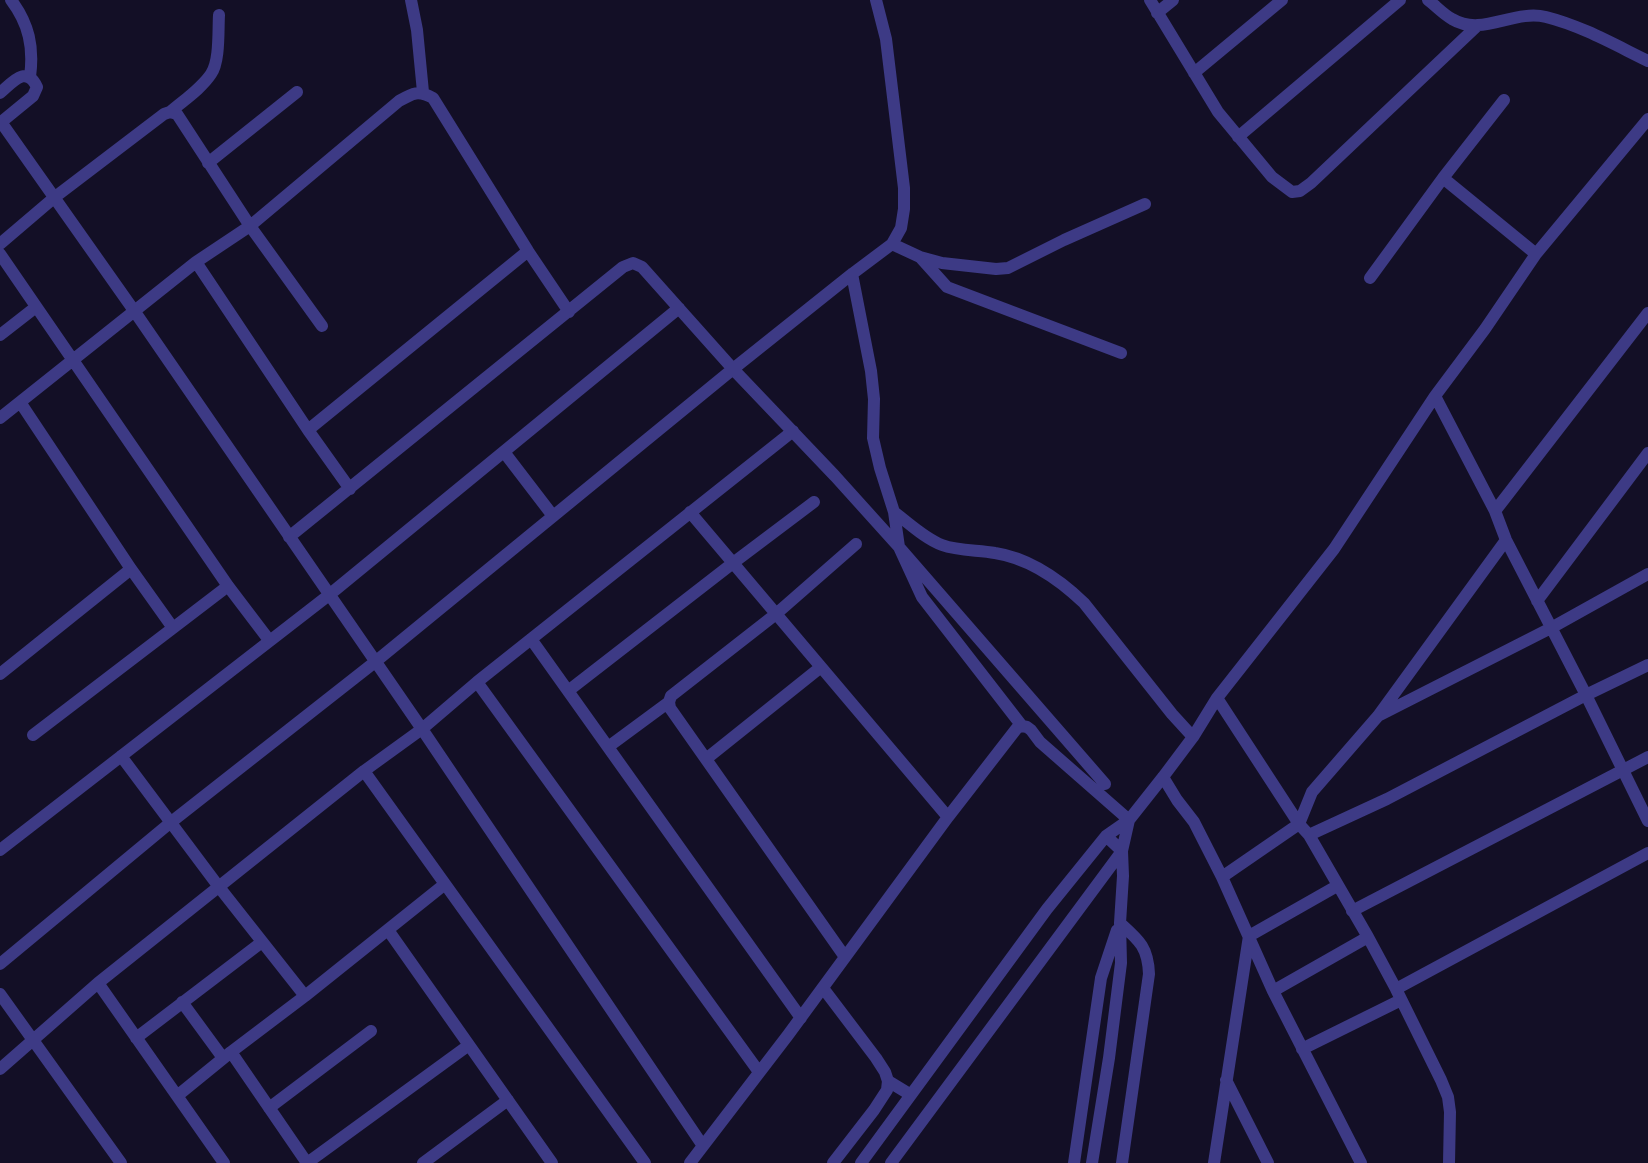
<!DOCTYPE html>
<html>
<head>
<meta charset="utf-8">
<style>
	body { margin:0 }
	canvas { display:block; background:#130f26 }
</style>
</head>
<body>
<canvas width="1648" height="1163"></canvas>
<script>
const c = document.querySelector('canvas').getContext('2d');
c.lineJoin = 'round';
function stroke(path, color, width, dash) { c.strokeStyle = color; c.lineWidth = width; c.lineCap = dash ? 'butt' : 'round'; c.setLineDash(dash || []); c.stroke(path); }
const minor = new Path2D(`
	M11 0C29 24 34 47 30 77
	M411 0 417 30 423 92
	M1150 0 1218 112 1272 177 1292 192 1300 191 1311 183 1476 27
	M1428 0C1436 6 1443 14 1452 19 1482 37 1514 9 1546 17 1582 26 1615 45 1648 61
	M1157 13 1173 0
	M1194 73 1282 0
	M0 93C12 83 26 64 37 87L33 96 0 123
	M170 112C184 100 201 89 211 74 220 61 218 31 219 15
	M1 122 135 312 422 729 703 1146
	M1238 137 1400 0
	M208 163 297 92
	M1443 178 1536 254
	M0 244 55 197 164 114 170 112 177 114 250 226 322 326
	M892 244 920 257 942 263 996 269 1008 268 1064 240 1145 204
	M0 254 228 586 269 640
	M920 257 947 287 1121 353
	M196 262 308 430 350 489
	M852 274 871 371 874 399 873 438 880 468 894 512 899 547 922 597 1022 726
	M1370 278 1443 178 1504 100
	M0 335 36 307
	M1435 396 1495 511 1506 540 1586 695 1648 821
	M20 402 131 569 173 628
	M0 418 196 262 250 226 399 101C413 93 418 90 433 98L528 251 569 312
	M308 430 528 251
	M504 452 553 516
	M1495 511 1648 313
	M690 512 948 817
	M894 512C909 523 924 538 942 545 958 551 978 550 995 553 1028 558 1060 580 1084 603L1172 714 1193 737
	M289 537 623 267 633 263 642 267 733 369 835 476 899 547 1105 784
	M1537 601 1648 453
	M531 639 801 1018
	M0 674 131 569
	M477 682 759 1072
	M568 691 733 563 814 502
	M1217 698 1299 824 1309 835 1368 937 1396 989 1648 853
	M1380 715 1551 628 1648 574
	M33 735 228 586
	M608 747 669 702
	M121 756 219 887 305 996 231 1052 177 1096
	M706 759 821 667
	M364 771 645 1163
	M1163 777 1177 800 1194 822 1222 877 1273 991 1361 1163
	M1309 835 1387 799 1586 695 1648 665
	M0 850 329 595 679 308
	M1222 877 1299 824 1312 792 1378 716 1506 540
	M1352 911 1648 757
	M1120 923C1139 940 1148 947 1149 974L1122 1163
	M388 930 552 1163
	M845 957 670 708 669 702 671 696 776 614 856 544
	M0 964 170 823 375 662 733 369 852 274 892 244 901 228 904 209V188L886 39 876 0
	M98 983 224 1163
	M823 988 876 1058 885 1072 888 1081 887 1090 874 1110 833 1163
	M1396 989 1441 1080 1448 1097 1450 1112 1449 1163
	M1273 991 1368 937
	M0 994 121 1163
	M305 996 445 884
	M182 1002 223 1058
	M136 1038 262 942
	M1302 1049 1401 1000
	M231 1052 307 1163
	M0 1069 98 983 364 771 422 729 477 682 793 431
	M1226 1080 1268 1163
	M888 1081 911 1095
	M269 1108 371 1031
	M307 1163 469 1045
	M423 1163 508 1100
	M690 1163 788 1035 948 817 1017 728 1022 726 1027 727 1031 730 1040 742 1129 820
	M861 1163 1047 909 1106 836 1129 820 1163 777 1193 737 1217 698 1334 549 1435 396 1485 329 1536 254 1648 119
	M891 1163 1122 851 1129 820
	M1074 1163 1101 978 1117 930
	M1092 1163 1109 1058 1121 963 1120 923 1123 876 1122 851 1106 836
	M1214 1163 1249 936 1337 886`);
stroke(minor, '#3d3a85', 12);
</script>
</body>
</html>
